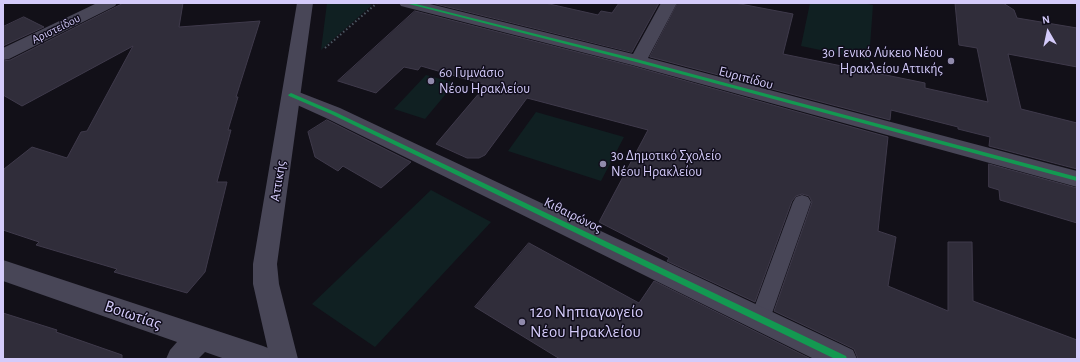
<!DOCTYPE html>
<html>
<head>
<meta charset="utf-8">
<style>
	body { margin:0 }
	#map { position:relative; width:1080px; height:362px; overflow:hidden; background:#121018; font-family:"Alegreya Sans",sans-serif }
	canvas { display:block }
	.frame { position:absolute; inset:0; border:4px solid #d4cbfa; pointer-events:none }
	.north { position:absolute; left:1028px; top:12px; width:40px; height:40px; -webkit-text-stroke:3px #100d1b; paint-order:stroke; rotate:351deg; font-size:11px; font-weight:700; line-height:16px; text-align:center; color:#d4cbfa }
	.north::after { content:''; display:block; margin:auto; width:14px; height:18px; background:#d4cbfa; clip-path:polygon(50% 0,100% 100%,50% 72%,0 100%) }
</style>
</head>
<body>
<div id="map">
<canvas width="1080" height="362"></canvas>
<div class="frame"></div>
<div class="north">N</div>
</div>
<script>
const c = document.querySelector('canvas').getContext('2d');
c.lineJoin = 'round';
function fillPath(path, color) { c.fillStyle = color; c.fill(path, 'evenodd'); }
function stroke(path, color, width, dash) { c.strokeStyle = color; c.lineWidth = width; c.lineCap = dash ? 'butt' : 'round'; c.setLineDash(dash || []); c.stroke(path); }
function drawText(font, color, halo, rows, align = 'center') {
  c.font = font + ' "Alegreya Sans",sans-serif'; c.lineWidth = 3; c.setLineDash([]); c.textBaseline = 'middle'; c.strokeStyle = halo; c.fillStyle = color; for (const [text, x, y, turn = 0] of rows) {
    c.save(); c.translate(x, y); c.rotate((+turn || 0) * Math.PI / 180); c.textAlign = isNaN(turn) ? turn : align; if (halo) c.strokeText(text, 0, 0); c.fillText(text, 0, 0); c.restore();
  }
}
const green = new Path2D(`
	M327 3H365L372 5 321 50Z
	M810 3H862L873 5 869 60 801 46Z
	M426 75 455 83 425 119 394 109Z
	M536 112 624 137 601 181 508 151Z
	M431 190 491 222 375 347 312 304Z`);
const building = new Path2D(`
	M124 3H183L179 27 260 21 236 97H238L228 130H231L217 182H227L205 272 187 293 114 272 117 269 36 245 39 242 3 230 4 169 32 147 67 158 81 132 87 131 133 46 22 106 3 95V61L10 60Z
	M432 3H545L598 15 601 11 612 13 619 3H659L632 52Z
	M678 3H735L793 14 783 54 925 83V88L988 102 977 48 959 45 955 3H1003L1014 10 1017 18 1077 28V67L1008 54 1021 109 1077 123V169L989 146 990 137 958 129V127L891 110 890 120 650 57Z
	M415 11 632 66 888 137 878 231 896 237 888 286 948 311V242H972L973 301 1077 340V359H858L854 349 774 311 812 202 809 196 802 194 796 196 792 201 755 302 667 261 669 258 599 222 648 130 527 98 485 155 479 158H467L436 144 486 85 421 66 418 70 404 67 376 93 338 81Z
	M24 17 44 27 3 46V27Z
	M327 120 411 162 381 188 343 166 338 171 315 157 308 132Z
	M989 164 1077 188V223L1000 200 999 190 989 187Z
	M529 243 639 303 654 281 811 359H560L475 307Z
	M3 313 57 330 56 332 122 355V359H3Z`);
const path = new Path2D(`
	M325 48 377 3`);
const service = new Path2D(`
	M802 195 808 197 811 202 770 319 767 326 760 328 753 326 750 319 793 202 796 197Z`);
const minor = new Path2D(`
	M97 3H117L115 6 9 59 3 60V48Z
	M399 3H426L633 54 661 3H677L648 58 1077 171V187L632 65 401 6Z
	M291 89 340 108 853 350 857 359H814L326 118 284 99 282 95 284 91Z
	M3 260 263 346 273 350 277 359H225L205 352 198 359H166L170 350 177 342 3 281Z`);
const tertiary = new Path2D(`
	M297 3H313L277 264 279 284 298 359H270L253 284V264Z`);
const cycleway = new Path2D(`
	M405 3H412L640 60 1077 177V181L636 62Z
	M291 93 335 112 846 356 847 359H835L331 114 289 96 288 95Z`);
const markers = [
	[951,61,4,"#908aab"],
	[431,81,4,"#908aab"],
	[603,164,4,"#908aab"],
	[522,322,4,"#908aab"]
];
const farStreetnames = [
	["Αριστείδου",56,29,-26]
];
const poiNames = [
	["3ο Γενικό Λύκειο Νέου",943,53,"right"],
	["Ηρακλείου Αττικής",943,69,"right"],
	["6ο Γυμνάσιο",439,73],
	["Νέου Ηρακλείου",439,89],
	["3ο Δημοτικό Σχολείο",611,156],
	["Νέου Ηρακλείου",611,172]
];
const streetNames = [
	["Ευριπίδου",746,78,15],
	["Αττικής",278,181,-81],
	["Κιθαιρώνος",573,215,26]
];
const nearPoinames = [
	["12ο Νηπιαγωγείο",530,312],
	["Νέου Ηρακλείου",530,332]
];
const nearStreetnames = [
	["Βοιωτίας",133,315,19]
];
fillPath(green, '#102022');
fillPath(building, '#302d3a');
stroke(building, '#3f3a4b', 1);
stroke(path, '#4c5762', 2, [1.5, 2.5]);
fillPath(service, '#484657');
fillPath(minor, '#484657');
fillPath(tertiary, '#484657');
fillPath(cycleway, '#139951');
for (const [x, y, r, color] of markers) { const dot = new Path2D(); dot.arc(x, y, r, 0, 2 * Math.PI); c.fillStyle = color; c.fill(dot); stroke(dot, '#100d1b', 1.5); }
drawText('12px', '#d4cbfa', '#100d1b', farStreetnames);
drawText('14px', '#d4cbfa', '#100d1b', poiNames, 'left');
drawText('14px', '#d4cbfa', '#100d1b', streetNames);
drawText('17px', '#d4cbfa', '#100d1b', nearPoinames, 'left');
drawText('17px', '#d4cbfa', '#100d1b', nearStreetnames);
</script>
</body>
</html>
